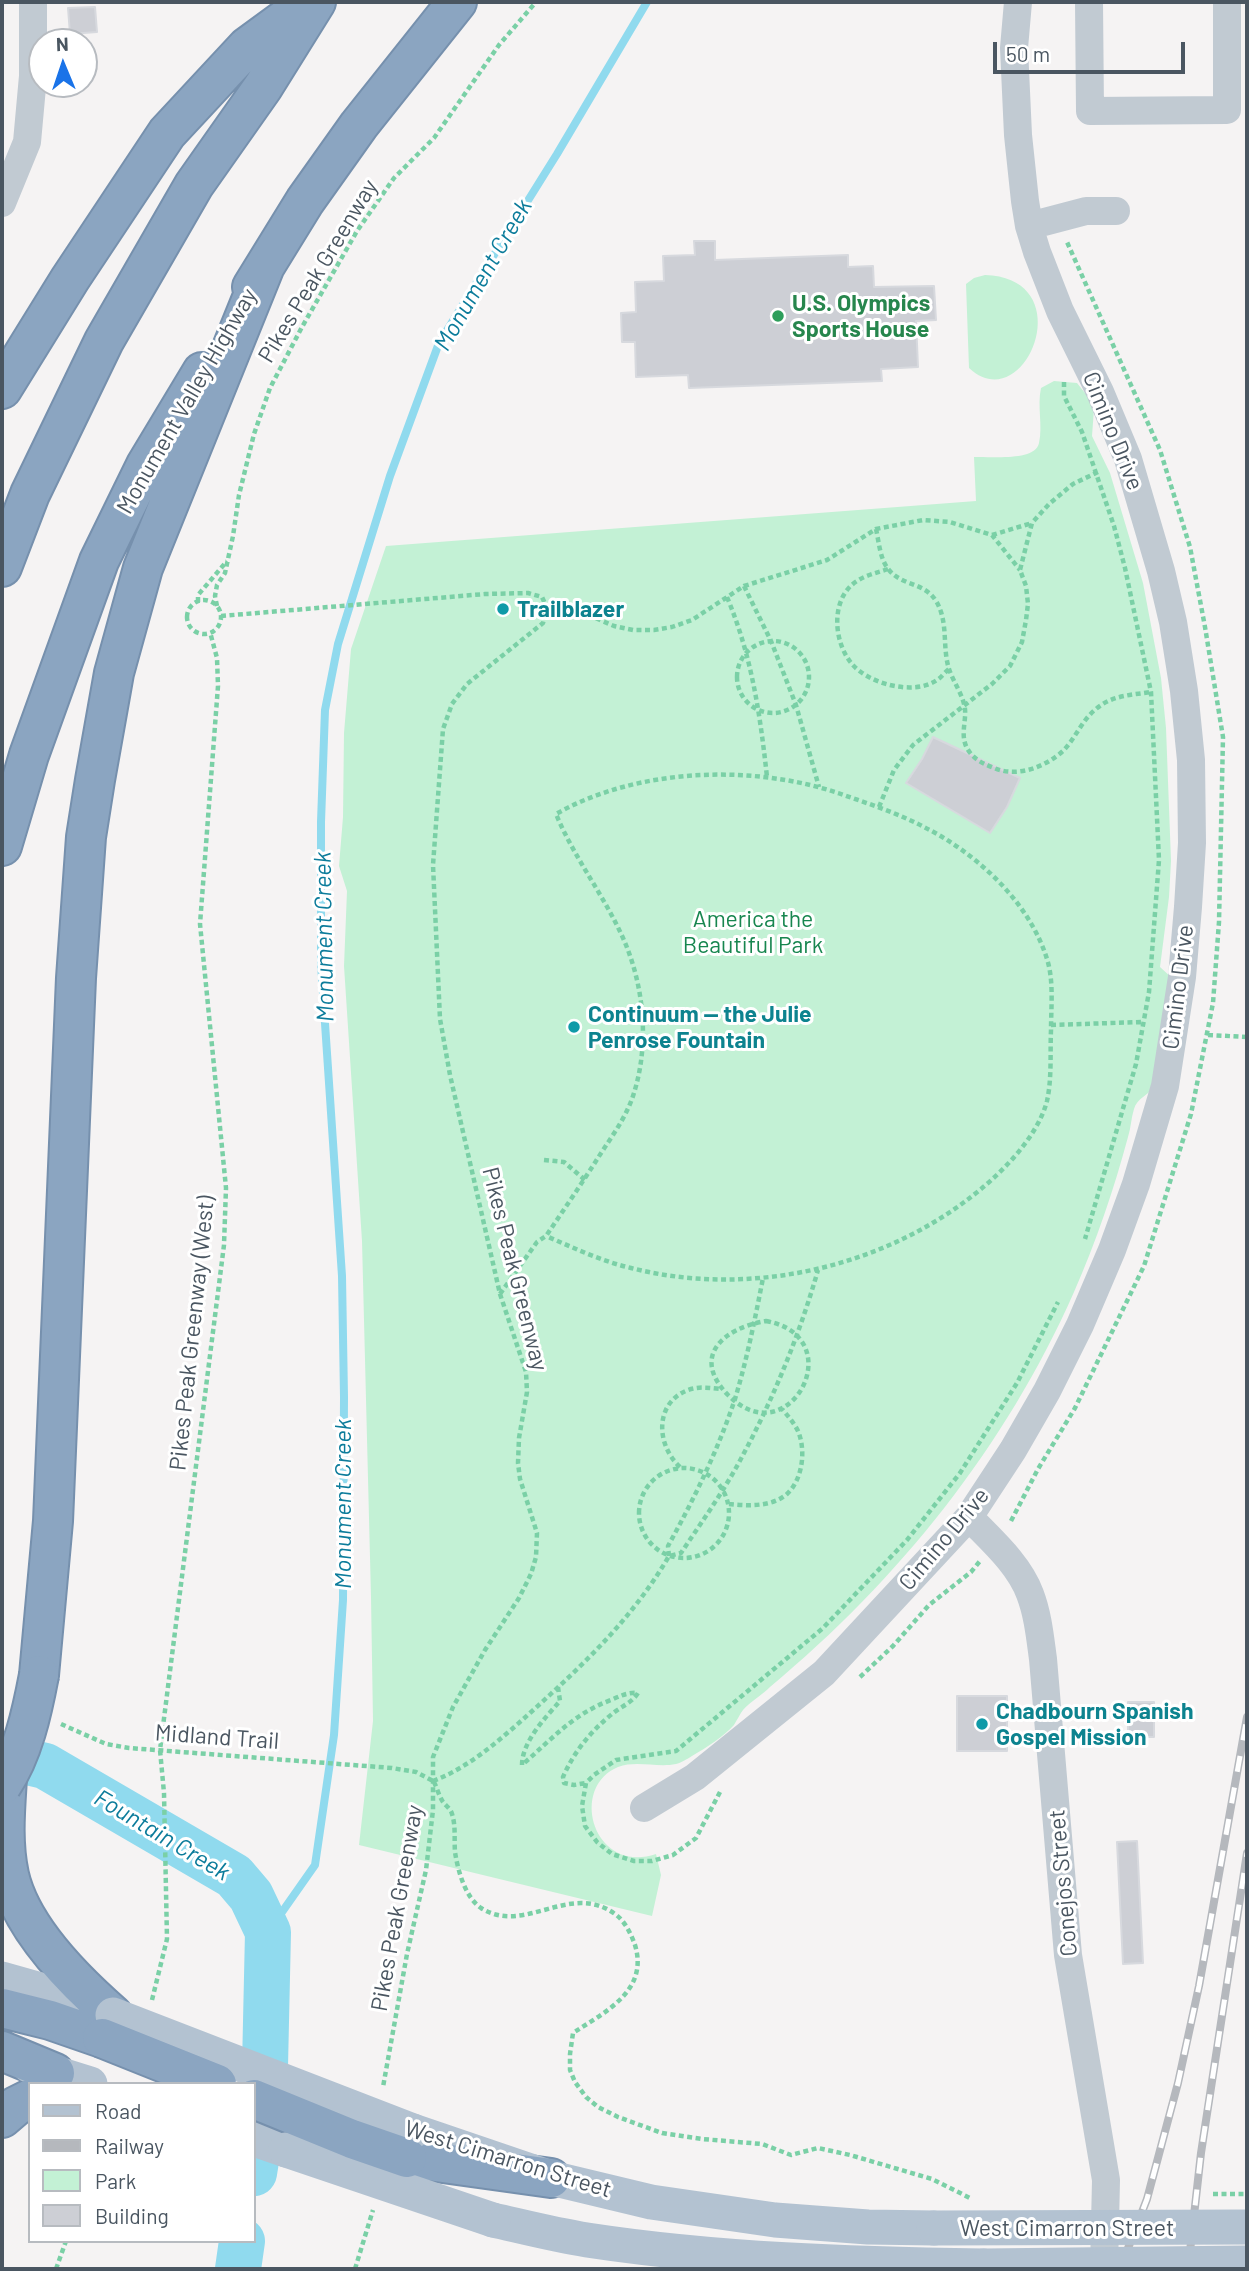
<!DOCTYPE html>
<html>
<head>
<meta charset="utf-8">
<style>
	body { margin:0 }
	#map { position:relative; width:1249px; height:2271px; overflow:hidden; background:#f5f3f3; font-family:Barlow,sans-serif }
	canvas { display:block }
	.frame { position:absolute; inset:0; border:4px solid #4a5661; pointer-events:none }
	.legend { position:absolute; left:28px; top:2082px; width:228px; height:161px; box-sizing:border-box; background:#fff; border:2px solid #b7bbc0; margin:0; padding:9px 12px; list-style:none; font-size:21px; color:#4a5661 }
	.legend li { display:flex; align-items:center; gap:14px; height:35px }
	.legend b { width:35px; border:2px solid #b7bbc0 }
	.north { position:absolute; left:28px; top:28px; width:70px; height:70px; box-sizing:border-box; background:#fff; border:2px solid #b7bbc0; border-radius:50%; rotate:358deg; font-size:19px; font-weight:700; line-height:28px; text-align:center; color:#4a5661 }
	.north::after { content:''; display:block; margin:auto; width:24px; height:32px; background:#1a73e8; clip-path:polygon(50% 0,100% 100%,50% 72%,0 100%) }
	.scale { position:absolute; left:993px; top:42px; width:192px; height:32px; box-sizing:border-box; border:4px solid #4a5661; border-top:0; padding-left:9px; font-size:21px; line-height:24px; white-space:nowrap; color:#4a5661; -webkit-text-stroke:5px #fff; paint-order:stroke }
</style>
</head>
<body>
<div id="map">
<canvas width="1249" height="2271"></canvas>
<div class="frame"></div>
<ul class="legend">
<li><b style="height:9px;background:#b3c2d1"></b>Road</li>
<li><b style="height:9px;background:#b5b8bd"></b>Railway</li>
<li><b style="height:19px;background:#c3f1d5"></b>Park</li>
<li><b style="height:19px;background:#cdcfd5"></b>Building</li>
</ul>
<div class="north">N</div>
<div class="scale">50 m</div>
</div>
<script>
const c = document.querySelector('canvas').getContext('2d');
c.lineJoin = 'round';
function fillPath(path, color) { c.fillStyle = color; c.fill(path, 'evenodd'); }
function stroke(path, color, width, dash) { c.strokeStyle = color; c.lineWidth = width; c.lineCap = dash ? 'butt' : 'round'; c.setLineDash(dash || []); c.stroke(path); }
function drawText(font, color, halo, rows, align = 'center') {
  c.font = font + ' Barlow,sans-serif'; c.lineWidth = 6; c.setLineDash([]); c.textBaseline = 'middle'; c.strokeStyle = halo; c.fillStyle = color; for (const [text, x, y, turn = 0] of rows) {
    c.save(); c.translate(x, y); c.rotate((+turn || 0) * Math.PI / 180); c.textAlign = isNaN(turn) ? turn : align; if (halo) c.strokeText(text, 0, 0); c.fillText(text, 0, 0); c.restore();
  }
}
const green = new Path2D(`
	M985 275C1083 278 1025 420 969 368L966 284 974 278Z
	M1054 381 1077 383 1089 398 1094 409 1092 436 1110 473 1143 583 1161 678 1166 728 1171 861 1169 897 1160 967 1172 978C1167 1005 1162 1032 1158 1059 1156 1067 1156 1080 1153 1087 1148 1096 1137 1098 1134 1109 1131 1118 1131 1128 1128 1137 1114 1189 1096 1242 1074 1292 1006 1446 899 1580 770 1687 762 1695 751 1701 743 1710 740 1714 737 1720 734 1725 723 1737 706 1748 692 1756 687 1759 681 1763 676 1764 657 1768 637 1760 618 1767 568 1788 594 1875 656 1854L661 1875 652 1916 359 1845 373 1721 371 1597 362 1241 344 966 347 891 339 866 343 817 344 733 351 649 386 546 976 501 974 457C990 456 1035 462 1039 443 1043 426 1037 406 1041 388Z`);
const stream = new Path2D(`
	M268 1932 315 1865 334 1735 343 1600 344 1397 342 1276 321 964V822L325 710 338 644 390 476 439 343 557 154 647 2`);
const river = new Path2D(`
	M2 1756 45 1766 234 1876 251 1896 268 1932 264 2111 254 2173
	M238 2269 242 2241`);
const building = new Path2D(`
	M95 7 97 32 70 34 68 8Z
	M694 241H715V260L848 255V267L873 266 874 287 934 286 936 320 916 321 918 367 881 369 882 381 689 388 688 375 636 377 635 342H622L621 313 636 312 635 282 664 281 663 256 695 255Z
	M933 737 1020 778 1007 807 990 833 906 783 922 759Z
	M957 1696H1007V1751H957Z
	M1128 1702H1154V1737H1128Z
	M1137 1841 1143 1963 1123 1964 1117 1842Z`);
const path = new Path2D(`
	M1064 382V396L1082 432 1114 526 1125 568 1151 692 1159 860 1149 992 1136 1064 1085 1239
	M876 529C879 542 880 560 889 570 905 589 931 580 941 612 947 631 943 650 949 669 953 681 961 692 964 704 968 717 960 732 966 746 972 759 982 763 994 768 1017 778 1045 767 1063 751 1075 739 1082 720 1096 709 1112 695 1132 695 1151 692
	M992 535 1032 523
	M888 569C877 573 866 575 857 581 830 598 833 642 852 664 869 684 914 696 937 680 941 678 945 672 949 669
	M744 586 771 641 796 705 819 787
	M727 597C752 657 760 714 767 777
	M187 617a17 17 0 1 1 34 0a17 17 0 1 1-34 0Z
	M198 602V595L227 561
	M217 606 215 596 217 585 225 573 233 536 239 495 254 434 270 388 302 327 357 231 394 178 434 138 499 45 536 2
	M547 608 563 607 579 611 614 626 633 630H654L672 627 692 620 744 586 827 560 876 529 923 520 950 522 992 535 1020 570
	M221 616 485 594 528 593 542 597 547 608 543 623 467 684 452 704 443 729 433 865 440 1019 450 1075 500 1294 526 1372 527 1392 519 1438 518 1463 520 1479 537 1533 536 1557 531 1574 519 1598 485 1650 453 1707 433 1757V1810L426 1870 407 1954 383 2087
	M737 677a36 36 0 1 1 72 0a36 36 0 1 1-72 0Z
	M879 807 894 770 913 745 992 684 1010 666 1022 642 1026 620 1028 604 1026 586 1020 570 1032 523 1049 504 1073 484 1098 472
	M1051 1025 1142 1022
	M1208 1035 1247 1037
	M544 1160 564 1162 585 1180
	M500 1294 537 1242 546 1236C563 1211 580 1186 596 1161 609 1140 625 1120 633 1096 649 1048 645 992 626 945 607 899 575 860 556 814 637 768 751 764 838 793 866 803 895 812 922 826 975 852 1029 901 1047 959 1054 981 1051 1007 1051 1030 1050 1052 1052 1079 1047 1101 1037 1139 998 1177 967 1200 874 1270 745 1297 631 1268 601 1261 574 1248 546 1236
	M766 1321C853 1337 789 1457 728 1395 690 1356 724 1328 766 1321Z
	M680 1467C656 1445 654 1403 688 1390 699 1386 710 1388 721 1389
	M639 1513a45 45 0 1 1 90 0a45 45 0 1 1-90 0Z
	M729 1504C748 1506 772 1507 787 1494 803 1479 806 1450 798 1431 794 1423 788 1416 782 1409
	M1011 1521 1038 1469 1075 1408 1144 1266 1191 1114 1213 1003 1219 922 1223 737 1205 627 1190 547 1160 450 1067 242
	M669 1556 668 1546C694 1499 718 1450 735 1399 747 1359 755 1319 763 1278
	M860 1677 893 1646 929 1605 971 1572 980 1561
	M558 1687 560 1701C545 1718 522 1742 522 1765 552 1739 573 1714 611 1700 620 1696 628 1692 638 1693 632 1703 620 1707 612 1714 590 1732 574 1752 563 1777L564 1783 574 1785 586 1783
	M61 1724 106 1744 129 1748 392 1768 416 1772 433 1781
	M433 1781C470 1767 501 1739 530 1713 583 1665 633 1618 669 1556L681 1553C703 1520 726 1488 744 1453 775 1395 800 1333 818 1270
	M434 1782C437 1788 439 1796 443 1802 446 1806 451 1809 452 1814 456 1826 454 1839 455 1852 458 1871 465 1897 481 1908 525 1936 569 1881 615 1914 625 1921 631 1934 635 1945 649 1991 605 2012 573 2033L570 2054V2070L575 2082 586 2097 598 2107 618 2117 662 2133 702 2139 762 2144 791 2155 818 2148 850 2155 932 2179 970 2198
	M720 1792 696 1838 673 1855 652 1861H634L612 1854 597 1842 585 1826 582 1806 586 1783 594 1775 616 1760 676 1751 823 1628 907 1540 960 1473 1017 1383 1058 1302
	M152 2000 167 1939 164 1793 160 1750 224 1245 226 1188 200 924 218 686 217 658 210 632
	M56 2269 66 2241
	M355 2269 373 2210`);
const minor = new Path2D(`
	M1089 2 1090 111 1227 110V2
	M2 203 27 142 33 76V2
	M1029 226 1086 211H1116
	M969 1517C991 1540 1019 1564 1030 1594 1038 1615 1040 1637 1043 1659L1068 1955 1106 2180 1104 2269
	M644 1808 695 1777 824 1673 969 1517 1013 1450 1047 1391 1080 1325 1112 1250 1136 1184 1165 1086 1182 977 1188 907 1192 843 1191 760 1184 691 1173 622 1161 571 1128 459 1100 392 1060 311 1037 252 1029 226 1025 201 1018 135 1014 48 1018 2`);
const major = new Path2D(`
	M2 1979 41 1990 113 2015
	M29 2065 90 2084
	M413 2131 551 2178 651 2202 775 2220 868 2227 934 2228
	M254 2139 286 2150
	M493 2220C524 2227 555 2235 587 2240 718 2260 852 2264 984 2266`);
const highway = new Path2D(`
	M252 287 305 201 359 125 457 2
	M2 389 70 279 167 133 247 47 307 3
	M2 567 30 494 104 341 194 185 263 87 316 2
	M2 846 29 755 99 561 146 465 202 372
	M39 1675 53 1521 76 978 86 837 95 780 114 673 143 568 265 266
	M7 1778C5 1810 2 1843 9 1875 21 1928 73 1980 113 2015
	M2 2008 50 2020 102 2038
	M2 2051 55 2073
	M2 2118 16 2106 30 2099
	M407 2158 551 2178`);
const rail = new Path2D(`
	M1120 2269 1147 2199 1178 2083 1199 1986 1247 1717
	M1188 2269 1201 2153 1247 1853`);
const pathBridge = new Path2D(`
	M1213 2194H1247`);
const majorBridge = new Path2D(`
	M113 2015 413 2131
	M286 2150 493 2220
	M934 2228 1247 2227
	M984 2266 1247 2263`);
const highwayBridge = new Path2D(`
	M2 1785C23 1754 32 1712 39 1675
	M102 2038 217 2084
	M254 2099 352 2139 407 2158`);
const markers = [
	[778,316,7,"#2e9e5b"],
	[503,609,7,"#0f9aa8"],
	[574,1027,7,"#0f9aa8"],
	[982,1724,7,"#0f9aa8"]
];
const streetNames = [
	["Pikes Peak Greenway",318,271,-59],
	["Monument Valley Highway",187,401,-60],
	["Cimino Drive",1113,431,68],
	["Cimino Drive",1178,987,-83],
	["Pikes Peak Greenway",515,1269,76],
	["Pikes Peak Greenway (West)",192,1333,-84],
	["Cimino Drive",944,1539,-50],
	["Midland Trail",217,1737,4],
	["Conejos Street",1063,1883,-95],
	["Pikes Peak Greenway",397,1908,-80],
	["West Cimarron Street",508,2159,17],
	["West Cimarron Street",1067,2228]
];
const leisureNames = [
	["U.S. Olympics",792,303],
	["Sports House",792,329]
];
const cultureNames = [
	["Trailblazer",517,609],
	["Continuum — the Julie",588,1014],
	["Penrose Fountain",588,1040],
	["Chadbourn Spanish",996,1711],
	["Gospel Mission",996,1737]
];
const parkNames = [
	["America the",753,919],
	["Beautiful Park",753,945]
];
const waterNames = [
	["Monument Creek",483,275,-60],
	["Monument Creek",324,937,-91],
	["Monument Creek",343,1504,-90],
	["Fountain Creek",162,1835,31]
];
fillPath(green, '#c3f1d5');
stroke(stream, '#90daee', 8);
stroke(river, '#90daee', 46);
fillPath(building, '#cdcfd5');
stroke(building, '#d7d9de', 2);
stroke(highway, '#7690ad', 42);
stroke(path, '#7ad0a6', 4.5, [5, 3.5]);
stroke(minor, '#c1cad2', 28);
stroke(major, '#b3c2d1', 35);
stroke(highway, '#8ba5c1', 38);
stroke(rail, '#b5b8bd', 8);
stroke(rail, '#fff', 5, [16]);
stroke(highwayBridge, '#7690ad', 42, []);
stroke(pathBridge, '#7ad0a6', 4.5, [5, 3.5]);
stroke(majorBridge, '#b3c2d1', 35);
stroke(highwayBridge, '#8ba5c1', 38);
for (const [x, y, r, color] of markers) { const dot = new Path2D(); dot.arc(x, y, r, 0, 2 * Math.PI); c.fillStyle = color; c.fill(dot); stroke(dot, '#fff', 2.5); }
drawText('23px', '#4a5661', '#fff', streetNames);
drawText('bold 23px', '#27864d', '#fff', leisureNames, 'left');
drawText('bold 23px', '#0d838f', '#fff', cultureNames, 'left');
drawText('23px', '#17864f', '#fff', parkNames);
drawText('italic 24px', '#0c7c9b', '#fff', waterNames);
</script>
</body>
</html>
